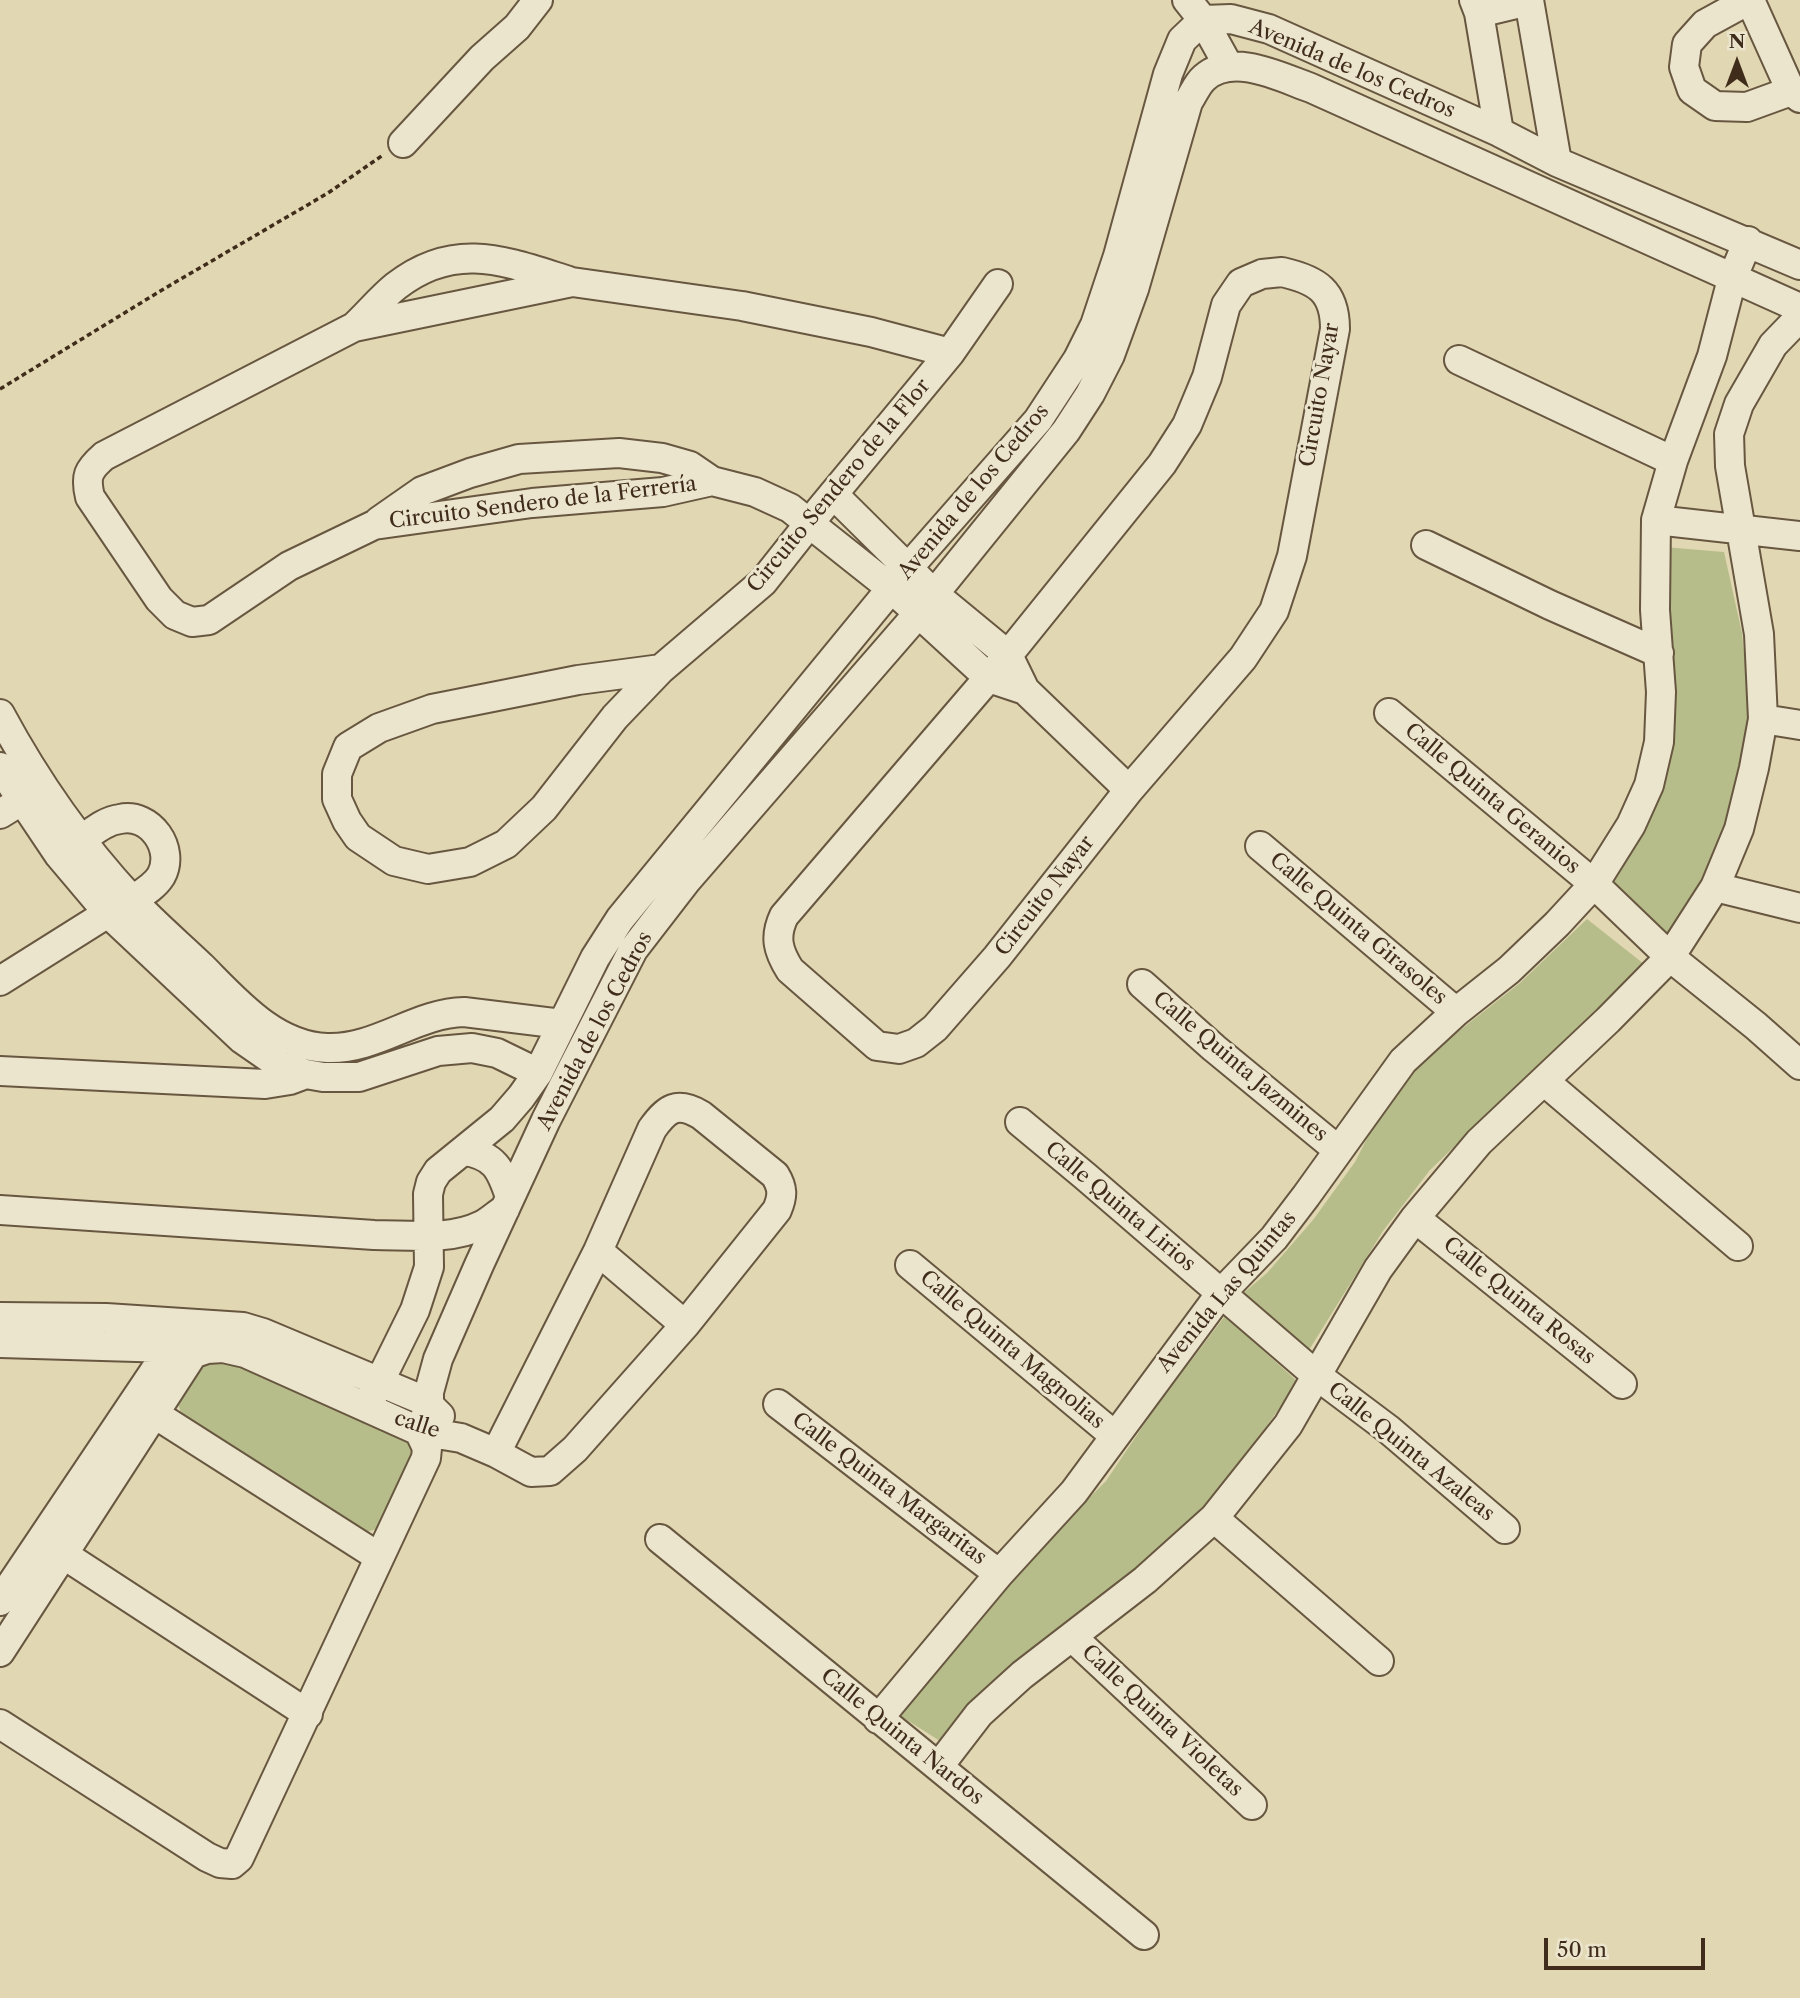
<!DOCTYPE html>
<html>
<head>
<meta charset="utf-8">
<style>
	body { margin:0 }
	#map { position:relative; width:1800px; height:1998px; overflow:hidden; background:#e1d7b3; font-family:"Libre Caslon Text",serif }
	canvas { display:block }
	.north { position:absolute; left:1702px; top:28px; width:70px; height:70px; -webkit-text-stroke:5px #ece5ce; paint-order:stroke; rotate:0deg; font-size:19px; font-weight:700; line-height:28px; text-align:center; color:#402c1a }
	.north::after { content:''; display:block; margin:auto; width:24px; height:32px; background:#402c1a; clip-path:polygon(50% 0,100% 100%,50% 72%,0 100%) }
	.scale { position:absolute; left:1544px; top:1938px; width:161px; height:32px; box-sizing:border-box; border:4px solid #402c1a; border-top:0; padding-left:9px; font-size:21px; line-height:24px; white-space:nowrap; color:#402c1a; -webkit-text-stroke:5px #ece5ce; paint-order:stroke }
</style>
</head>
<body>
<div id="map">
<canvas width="1800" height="1998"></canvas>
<div class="north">N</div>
<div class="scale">50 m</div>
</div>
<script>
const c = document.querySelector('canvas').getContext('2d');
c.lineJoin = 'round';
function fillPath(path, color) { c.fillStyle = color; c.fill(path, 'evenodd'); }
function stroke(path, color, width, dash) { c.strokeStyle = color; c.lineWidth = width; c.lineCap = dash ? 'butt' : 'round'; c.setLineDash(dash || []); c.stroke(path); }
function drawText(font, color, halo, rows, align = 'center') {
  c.font = font + ' "Libre Caslon Text",serif'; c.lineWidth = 6; c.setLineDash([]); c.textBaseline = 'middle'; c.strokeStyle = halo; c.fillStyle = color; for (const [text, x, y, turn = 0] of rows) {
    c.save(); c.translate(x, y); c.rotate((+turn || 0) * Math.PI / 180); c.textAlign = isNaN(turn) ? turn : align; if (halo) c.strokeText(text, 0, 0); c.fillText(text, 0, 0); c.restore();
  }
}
const green = new Path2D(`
	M1664 547 1724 552 1742 633 1750 712 1733 813 1699 886 1664 938 1612 884 1660 794Z
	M1587 919 1644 964 1538 1076 1484 1118 1430 1170 1383 1231 1304 1358 1240 1296 1267 1273 1313 1220 1355 1162 1388 1097 1436 1049 1520 983Z
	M1225 1316 1298 1382C1257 1439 1214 1505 1161 1552 1104 1602 1037 1640 981 1692 965 1706 953 1724 940 1741L899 1715 918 1681 975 1628 1045 1542 1106 1481 1155 1408Z
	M217 1354 405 1434 415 1455 377 1529 366 1532 182 1416 177 1401 203 1360Z`);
const path = new Path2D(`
	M0 389 162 290 328 193 383 155`);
const minor = new Path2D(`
	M1187 0 1203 20 1229 67
	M1474 0 1479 13 1499 132
	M1529 0 1557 162
	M1749 0 1705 24 1687 44 1684 67 1692 90 1715 106 1747 107 1791 91
	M1750 0 1791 91 1800 98
	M1479 13 1529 1
	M403 143 482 58 517 27 538 0
	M1282 272C1317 280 1335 291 1335 329L1292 556 1274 611 1243 658 1129 790 997 957 935 1028 916 1043 899 1049 877 1046 790 970C778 951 774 937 784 916L1008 655 1162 464 1187 425 1207 377 1226 305 1241 283 1262 274Z
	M354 327C368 314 381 298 396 286 455 240 505 261 569 281
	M950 353 871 332 742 306 572 282 354 327 104 456C88 470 85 476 90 497L159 599 175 615 192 622 209 620 289 566 374 525 532 503 663 492 712 481 755 492 790 508 892 589 989 678 1025 690
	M1459 360 1673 461
	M833 494 934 594 1008 655 1025 690 1129 790
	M1656 520 1800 536
	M379 521 422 491 470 473 519 459 619 453 662 458 690 466 712 481
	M1426 545 1550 605 1659 653
	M661 669 578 680 432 709 379 728 348 747 337 774V799L347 821 358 837 394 861 428 869 470 862 506 844 544 808 615 717 661 669 763 582 820 510 950 353 998 284
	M1389 713 1594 884 1670 957 1756 1026 1800 1065
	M0 714C36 781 80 844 132 900 153 923 178 944 201 966 236 1001 274 1046 327 1048 376 1050 416 1013 464 1012L562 1024
	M1763 719 1800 725
	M0 767 59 855 108 913 242 1039 281 1066 306 1074 323 1077H359L438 1051 472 1048 497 1053 538 1073
	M0 814 21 801
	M82 839C94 831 105 821 120 819 150 812 176 849 161 876 154 887 143 893 132 900
	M1260 846 1456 1012
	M1715 887 1800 908
	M0 981 108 913
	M1142 984 1214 1048 1338 1150
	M0 1071 265 1084 290 1080 306 1074
	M1544 1081 1738 1246
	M1020 1122 1085 1176 1316 1375 1388 1429 1505 1529
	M464 1151C495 1155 501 1170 510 1197
	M0 1210 374 1235C409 1235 450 1241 482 1225 490 1221 497 1214 505 1209
	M1415 1218 1622 1384
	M598 1251 685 1325
	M910 1265 1115 1436
	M0 1317 106 1318 243 1327 263 1333 425 1401 440 1416
	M0 1343 170 1348 192 1354 207 1349 223 1348 245 1353 419 1431 461 1438 496 1453 531 1472 550 1471 575 1449 685 1325 777 1210C783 1196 783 1188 775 1175L701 1115C677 1101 667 1108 652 1129L598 1251 496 1453
	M139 1404 379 1557
	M778 1404 999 1574
	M367 1407 415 1310 429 1267 428 1194 431 1182 438 1171 502 1119 521 1097 538 1073 595 958 620 919 908 568 1038 420 1078 359 1095 325 1118 256 1168 74 1182 40 1203 20 1231 19 1269 29 1499 132 1557 162 1800 265
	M1214 1518 1379 1661
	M660 1539C821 1671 982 1803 1144 1935
	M49 1545 308 1714
	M0 1601 178 1336
	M1072 1637 1252 1805
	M0 1652 202 1340
	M878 1719 999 1574 1074 1492 1221 1293 1274 1238 1306 1196 1403 1061 1456 1012 1509 970 1557 924 1594 884 1631 825 1649 785 1659 742 1661 692 1655 610 1656 520 1673 461 1712 356 1732 279 1748 241
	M0 1724 207 1857 220 1863 232 1864 239 1858 426 1458 427 1448 419 1431 429 1408V1392L438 1359 479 1265 546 1120 633 950 687 880 917 615 1066 431 1090 394 1110 355 1134 289 1188 102C1193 95 1197 84 1204 78 1233 52 1280 77 1311 88L1800 308
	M939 1766 979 1714 1022 1675 1145 1580 1214 1518 1288 1425 1378 1269 1415 1218 1479 1142 1608 1020 1670 957 1715 887 1739 829 1754 768 1763 719 1759 634 1730 466 1729 434 1739 404 1773 345 1800 317`);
const streetNames = [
	["Avenida de los Cedros",1352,69,23],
	["Circuito Nayar",1320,395,-80],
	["Circuito Sendero de la Flor",839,486,-50],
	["Avenida de los Cedros",974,492,-50],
	["Circuito Sendero de la Ferrería",543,503,-7],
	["Calle Quinta Geranios",1492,799,40],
	["Circuito Nayar",1045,896,-52],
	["Calle Quinta Girasoles",1358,929,40],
	["Avenida de los Cedros",595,1031,-62],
	["Calle Quinta Jazmines",1240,1067,40],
	["Calle Quinta Lirios",1120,1207,40],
	["Avenida Las Quintas",1227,1292,-50],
	["Calle Quinta Rosas",1519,1301,39],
	["Calle Quinta Magnolias",1012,1350,40],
	["calle",417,1425,18],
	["Calle Quinta Azaleas",1411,1452,39],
	["Calle Quinta Margaritas",889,1489,37],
	["Calle Quinta Violetas",1162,1721,43],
	["Calle Quinta Nardos",902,1737,39]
];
fillPath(green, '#b7bd8a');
stroke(minor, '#685740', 32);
stroke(path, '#402c1a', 3.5, [5, 3.5]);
stroke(minor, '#ece5ce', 28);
drawText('21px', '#402c1a', '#ece5ce', streetNames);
</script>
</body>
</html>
